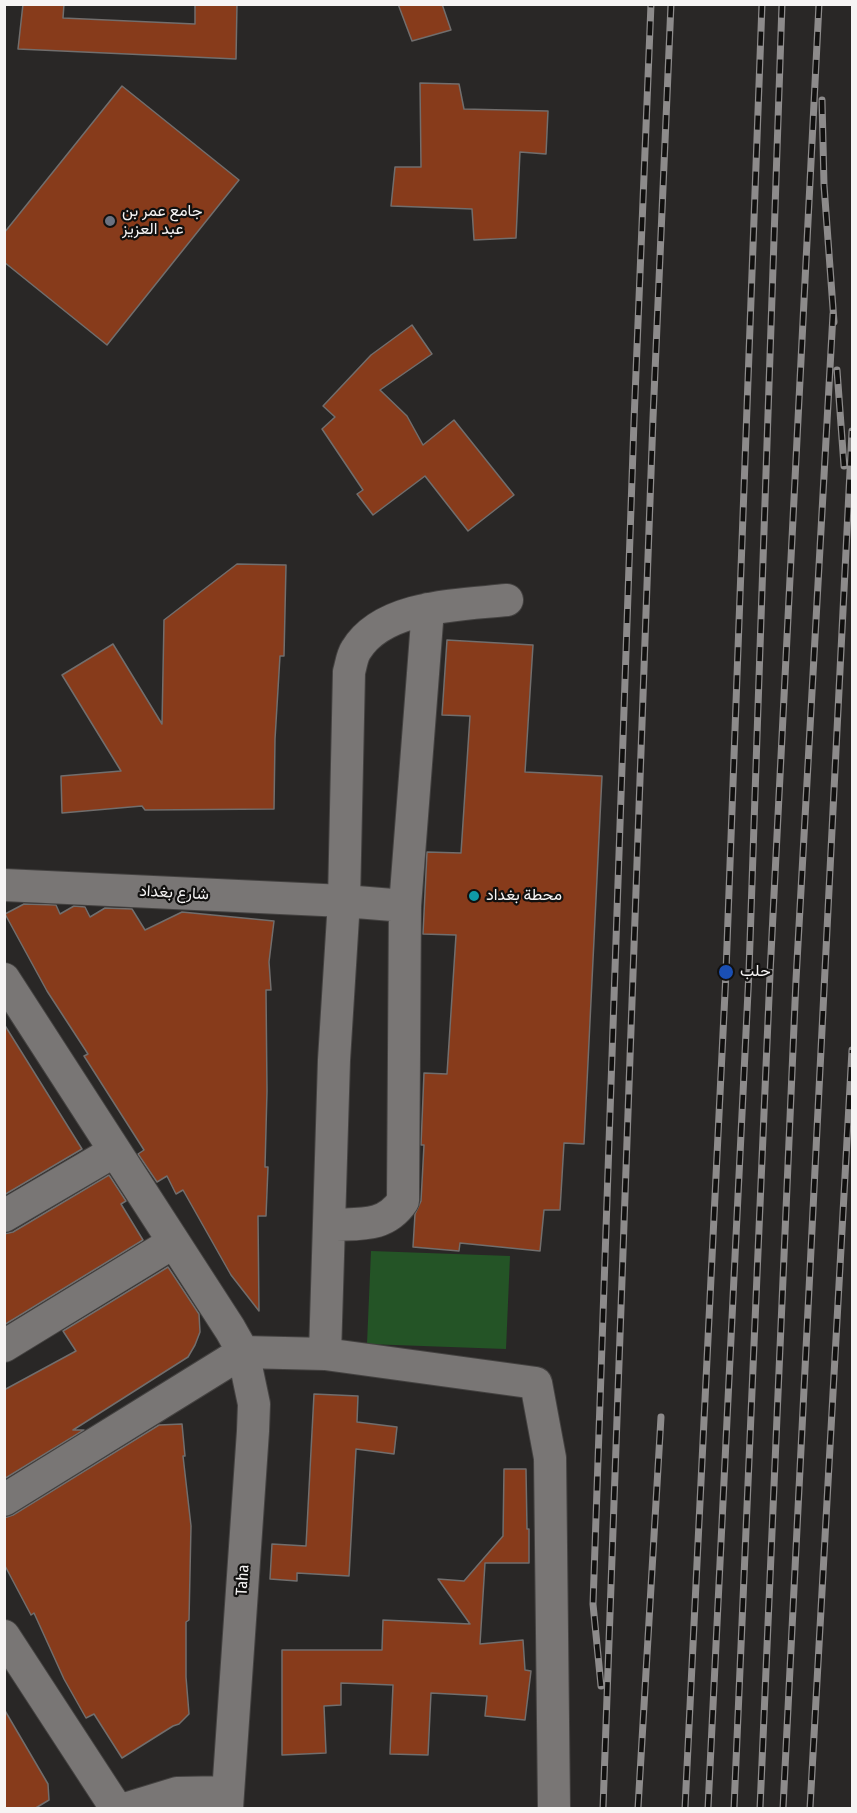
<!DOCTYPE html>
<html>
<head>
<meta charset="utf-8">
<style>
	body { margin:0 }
	#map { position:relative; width:857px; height:1813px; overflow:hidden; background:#292726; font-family:"Fira Sans Condensed",sans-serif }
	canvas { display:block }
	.frame { position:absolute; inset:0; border:6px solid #f6f4f4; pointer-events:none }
</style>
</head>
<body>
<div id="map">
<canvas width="857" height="1813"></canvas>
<div class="frame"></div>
</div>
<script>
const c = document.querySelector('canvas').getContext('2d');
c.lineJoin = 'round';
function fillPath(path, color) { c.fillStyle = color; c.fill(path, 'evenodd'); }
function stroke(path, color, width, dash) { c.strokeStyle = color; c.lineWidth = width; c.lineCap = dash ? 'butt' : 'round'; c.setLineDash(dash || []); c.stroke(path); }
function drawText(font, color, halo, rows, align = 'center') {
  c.font = font + ' "Fira Sans Condensed",Vazirmatn,sans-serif'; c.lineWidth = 4.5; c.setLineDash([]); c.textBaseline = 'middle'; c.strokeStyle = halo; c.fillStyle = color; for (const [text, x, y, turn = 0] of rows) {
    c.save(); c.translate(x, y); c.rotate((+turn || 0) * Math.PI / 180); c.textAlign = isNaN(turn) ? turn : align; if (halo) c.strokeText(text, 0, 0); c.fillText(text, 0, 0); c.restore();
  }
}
const green = new Path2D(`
	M371 1251 510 1256 506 1349 367 1344Z`);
const building = new Path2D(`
	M23 4H64L63 18 195 24V4H237L236 59 18 49Z
	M398 4H442L451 30 412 41Z
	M420 83 459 84 464 109 548 111 546 154 520 152 516 238 474 240 472 209 391 206 395 167H421Z
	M122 86 239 180 107 345 4 262V233Z
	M412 325 432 354 380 390 407 416 423 445 454 420 514 495 468 531 425 476 373 515 357 494 363 490 322 429 335 417 323 406 371 355Z
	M237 564 286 565 284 656H280L275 739 274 809 145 810 142 806 62 813 61 776 121 771 62 675 113 644 162 724 164 620Z
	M447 640 533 645 525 772 602 776 584 1144 564 1143 560 1210H544L540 1251 460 1243 459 1251 413 1247 415 1214 421 1201 424 1145H421L424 1073 447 1074 456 935 423 934 427 852 461 853 470 716 442 715Z
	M24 904 56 905 60 914 74 906 85 907 90 917 105 908 132 909 145 930 182 912 274 921 269 962 271 990H266L267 1091 265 1167H268L266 1216H258L259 1311 231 1275 183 1190 176 1194 167 1176 157 1182 138 1154 144 1150 84 1056 88 1054 47 991 5 914Z
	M4 1024 82 1149 4 1195Z
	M109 1175 126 1201 121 1204 143 1240 4 1325V1234L13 1232Z
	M168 1267 199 1314 200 1332 195 1345 188 1357 73 1430H84L4 1479V1390L76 1351 63 1331Z
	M314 1394 358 1396 357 1422 397 1427 394 1454 356 1449 349 1576 297 1573V1581L270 1579 272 1544 306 1546Z
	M182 1424 185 1456H183L191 1526 189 1620 186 1622V1677L189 1714 179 1724 173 1726 122 1758 94 1714 86 1718 64 1679 34 1613 31 1615 4 1564V1518L13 1515 159 1425Z
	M504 1469H526L527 1529H529V1563H485L480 1644 523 1640 525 1670 531 1671 525 1720 485 1716 487 1696 431 1693 428 1755 390 1754 393 1685 341 1683V1705L324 1706 326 1753 282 1755V1650H382L383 1620 470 1624 438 1579 464 1581 503 1536Z
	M4 1709 48 1784 49 1800 34 1809H4Z`);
const minor = new Path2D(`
	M4 885 344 901 405 906
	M4 979 230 1329 243 1352 254 1404 253 1431 227 1808
	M4 1216 115 1151
	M329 1225C358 1223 384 1229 403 1201L405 906 428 609
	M4 1346 174 1242
	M325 1354 334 1060 344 901 349 672C351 665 352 656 356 650 383 605 460 605 507 600
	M4 1500 243 1352 325 1354 536 1383 550 1458 554 1808
	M4 1636 116 1808
	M128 1808 177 1793 228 1792`);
const rail = new Path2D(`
	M822 100 824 185 834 322
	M837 370 844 466
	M601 1686 593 1604 634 421 651 4
	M603 1808 653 418 671 4
	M638 1808 661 1417
	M685 1808 726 972 762 4
	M708 1808 749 971 782 4
	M734 1808 770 974 819 4
	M760 1808 796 980 833 314
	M783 1808 852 431
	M810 1808 852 1050`);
const markers = [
	[110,221,6,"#6b7280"],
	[474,896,6,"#0f9aa8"],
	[726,972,8,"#1a4fb4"]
];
const poiNames = [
	["جامع عمر بن",122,212],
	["عبد العزيز",122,230],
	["محطة بغداد",486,896],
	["حلب",740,972]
];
const streetNames = [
	["شارع بغداد",174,893,3],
	["Taha",243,1580,-86]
];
fillPath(green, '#245426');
fillPath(building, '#873b1b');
stroke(building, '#716e6d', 1.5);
stroke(minor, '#444241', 34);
stroke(minor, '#797675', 32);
stroke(rail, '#8d8b8b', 7);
stroke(rail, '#11100f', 4.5, [14]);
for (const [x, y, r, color] of markers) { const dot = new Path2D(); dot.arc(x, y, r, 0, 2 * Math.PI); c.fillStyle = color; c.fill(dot); stroke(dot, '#11100f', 2); }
drawText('16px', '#f6f4f4', '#11100f', poiNames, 'left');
drawText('16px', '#f6f4f4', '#11100f', streetNames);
</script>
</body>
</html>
